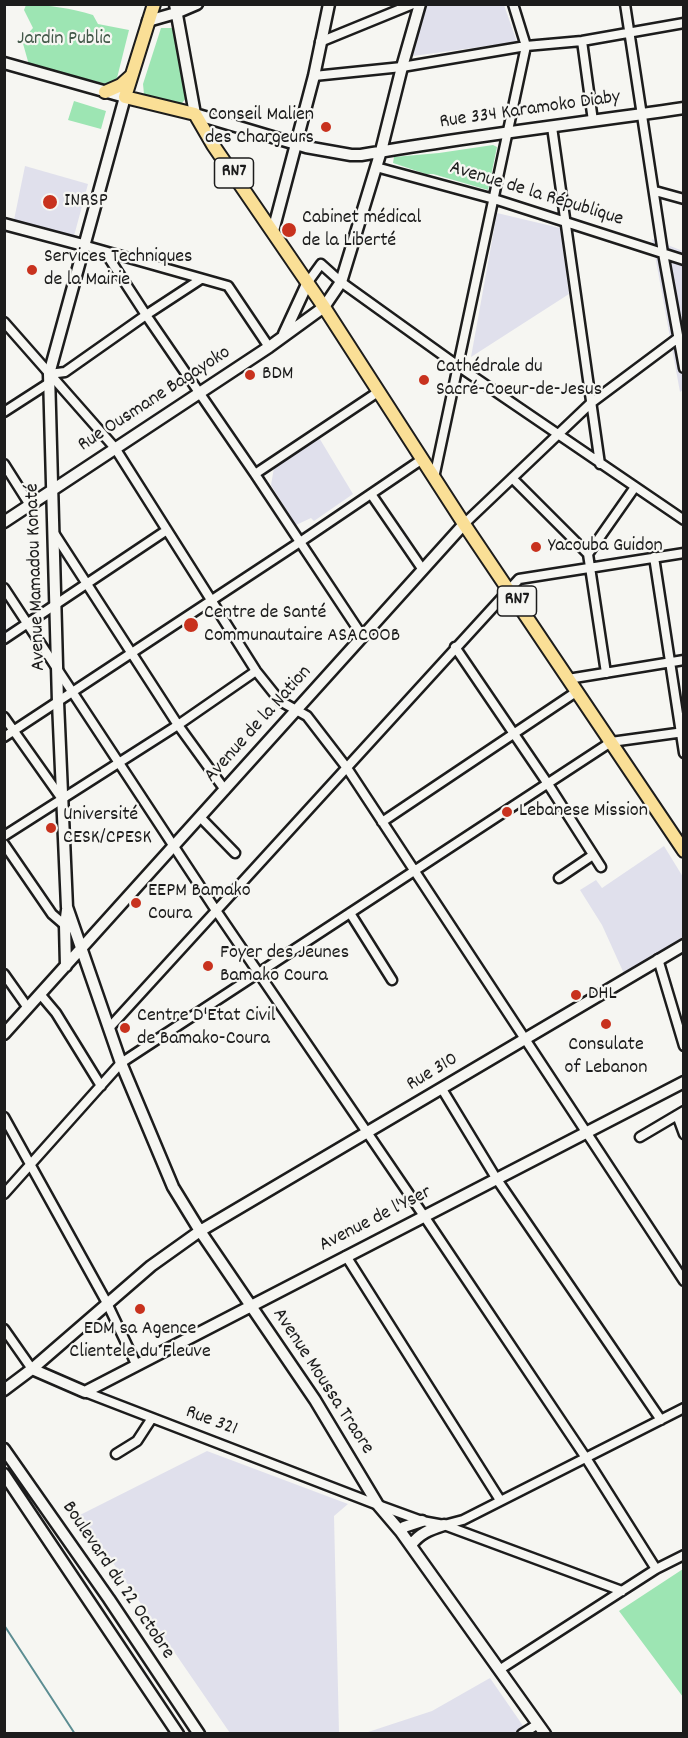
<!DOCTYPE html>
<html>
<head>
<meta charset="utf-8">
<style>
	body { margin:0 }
	#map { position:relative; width:688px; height:1738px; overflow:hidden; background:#f6f6f2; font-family:Dekko,sans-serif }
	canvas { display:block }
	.frame { position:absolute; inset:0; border:6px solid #1c1c1c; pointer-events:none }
</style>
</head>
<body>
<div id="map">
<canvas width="688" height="1738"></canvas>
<div class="frame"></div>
</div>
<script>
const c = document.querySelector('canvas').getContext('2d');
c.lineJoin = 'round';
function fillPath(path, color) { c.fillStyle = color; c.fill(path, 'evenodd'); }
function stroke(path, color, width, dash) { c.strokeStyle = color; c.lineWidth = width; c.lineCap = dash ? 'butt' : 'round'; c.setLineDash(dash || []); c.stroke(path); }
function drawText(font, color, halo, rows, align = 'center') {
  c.font = font + ' Dekko,sans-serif'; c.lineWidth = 4.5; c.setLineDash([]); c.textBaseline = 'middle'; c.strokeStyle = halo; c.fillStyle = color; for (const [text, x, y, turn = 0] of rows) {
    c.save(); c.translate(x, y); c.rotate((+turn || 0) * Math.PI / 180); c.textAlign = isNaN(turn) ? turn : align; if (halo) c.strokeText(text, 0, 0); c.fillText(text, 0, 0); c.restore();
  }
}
const built = new Path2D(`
	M426 5H504L517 42 413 56Z
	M25 166 88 184 74 236 14 220Z
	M497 213 560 228 569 294 471 357Z
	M652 239 683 251 684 389 680 392Z
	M318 436 353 494 314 521 311 518 296 525 271 485 275 462Z
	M664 846 683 877V943L626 978 602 925 580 890 596 880 602 888Z
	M207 1451 348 1504 334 1516 339 1733H230L80 1515Z
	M490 1678 528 1733 362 1734 432 1711Z`);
const green = new Path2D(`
	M26 5C50 5 70 8 93 15L98 24 129 30 115 86 29 65 22 40 33 28 24 10Z
	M161 28H180L187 97 182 103 177 104 144 94 143 84Z
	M74 101 106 111 101 129 68 120Z
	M493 145 497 147 488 190 433 174H426L393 163 394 157 439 153Z
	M683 1569V1697L619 1611Z`);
const stream = new Path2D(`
	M4 1625 75 1734`);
const street = new Path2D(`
	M513 4 526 46
	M625 4 663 253 684 368
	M582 41 593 121
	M320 42 413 4
	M314 76 402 67 526 46 582 41 684 23
	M552 127 600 464
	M376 167 494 199 684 260
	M655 191 684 199
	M83 245 228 286 269 347
	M105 252 146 315 255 474 363 637
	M308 282 321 264 341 282 458 366 684 520
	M4 322 115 448 256 671 280 701 307 716 347 768 684 1281
	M49 374 65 372 146 315 201 279
	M4 412 49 383
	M4 464 30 505
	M255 474 378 392
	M434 478 526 46
	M512 478 588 554 606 673
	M371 494 423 570
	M464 524 591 403 678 338
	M54 533 178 725 225 790
	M588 554 635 487
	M654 557 684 753
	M4 588 215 909 424 1216 586 1458 656 1569
	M4 639 167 530
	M455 647 548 784 601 867
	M568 679 684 660
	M4 717 62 799
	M4 737 300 542 421 460
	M200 817 235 853
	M382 822 576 692
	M4 836 178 725 256 671
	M4 844 52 914 67 927
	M559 878 593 855
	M350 913 392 980
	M658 959 684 1046
	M4 974 28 1008
	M40 994 56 1013 101 1086
	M109 1028 519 579 684 553
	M442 1089 496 1178 661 1420
	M677 1115 684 1134
	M4 1117 107 1303 136 1364
	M640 1137 684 1111
	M4 1194 121 1063 611 742 684 732
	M346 1256 500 1500
	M4 1329 32 1369
	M85 1392 378 1505 422 1521 444 1525 622 1591
	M116 1454 137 1441 152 1418
	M444 1525 463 1520 684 1408
	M499 1670 656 1569 684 1555
	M522 1734 538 1724`);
const secondary = new Path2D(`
	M175 4 195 114 306 147 351 155H361C468 136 576 124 684 108
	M148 21 176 13 197 4
	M4 63 125 97 49 374 58 702 67 907 121 1063 173 1187 200 1231 315 1400 378 1505 401 1532 545 1734
	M4 224 83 245
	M273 231 314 76 329 4
	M284 334 308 282
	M4 522 269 347 324 307 341 282 381 151 402 67 420 4
	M66 966 65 925 67 910
	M4 1034 464 524
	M32 1369 85 1392 684 1082
	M4 1390 32 1369 151 1266 200 1231 684 945
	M4 1449 109 1599 199 1734
	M4 1474 178 1734
	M401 1532 404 1527 422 1521
	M411 1545C420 1533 429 1530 444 1525`);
const primary = new Path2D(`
	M154 4 125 97 195 114 213 145 324 307 464 524 684 851
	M105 92 121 85 131 76`);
const markers = [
	[326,127,6,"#c8321e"],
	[50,202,8,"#c8321e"],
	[289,230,8,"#c8321e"],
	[32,270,6,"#c8321e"],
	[250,375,6,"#c8321e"],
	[424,380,6,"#c8321e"],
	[536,547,6,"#c8321e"],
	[191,625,8,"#c8321e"],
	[507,812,6,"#c8321e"],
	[51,828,6,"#c8321e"],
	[136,903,6,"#c8321e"],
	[208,966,6,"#c8321e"],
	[576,995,6,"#c8321e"],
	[606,1024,6,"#c8321e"],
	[125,1028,6,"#c8321e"],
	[140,1309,6,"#c8321e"]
];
const shields = [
	[234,173,39],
	[517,601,39]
];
const shieldNames = [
	["RN7",234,173],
	["RN7",517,601]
];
const parkNames = [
	["Jardin Public",64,40]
];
const streetNames = [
	["Rue 334 Karamoko Diaby",530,111,-8],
	["Avenue de la République",536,195,17],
	["Rue Ousmane Bagayoko",155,400,-33],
	["Avenue Mamadou Konaté",37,577,-92],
	["Avenue de la Nation",259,725,-48],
	["Rue 310",433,1073,-31],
	["Avenue de l'Yser",376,1220,-27],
	["Avenue Moussa Traore",322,1382,57],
	["Rue 321",211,1422,21],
	["Boulevard du 22 Octobre",117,1581,56]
];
const poiNames = [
	["Conseil Malien",314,116,"right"],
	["des Chargeurs",314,139,"right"],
	["INRSP",64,202],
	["Cabinet médical",302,219],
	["de la Liberté",302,242],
	["Services Techniques",44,258],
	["de la Mairie",44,281],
	["Cathédrale du",436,368],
	["Sacré-Coeur-de-Jesus",436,391],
	["BDM",262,375],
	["Yacouba Guidon",548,547],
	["Centre de Santé",204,614],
	["Communautaire ASACOOB",204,637],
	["Lebanese Mission",519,812],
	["Université",63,816],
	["CESK/CPESK",63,839],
	["EEPM Bamako",148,892],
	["Coura",148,915],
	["Foyer des Jeunes",220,954],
	["Bamako Coura",220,977],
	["DHL",588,995],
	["Centre D'Etat Civil",137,1017],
	["de Bamako-Coura",137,1040],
	["Consulate",606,1046,"center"],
	["of Lebanon",606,1069,"center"],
	["EDM sa Agence",140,1330,"center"],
	["Clientele du Fleuve",140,1353,"center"]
];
fillPath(built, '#e0e0ec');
fillPath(green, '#9de5b3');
stroke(stream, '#5c8d92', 2);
stroke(street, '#1c1c1c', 13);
stroke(secondary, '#1c1c1c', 15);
stroke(primary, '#1c1c1c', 16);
stroke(street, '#f6f6f2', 8);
stroke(secondary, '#f6f6f2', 10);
stroke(primary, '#fadf96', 12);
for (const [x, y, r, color] of markers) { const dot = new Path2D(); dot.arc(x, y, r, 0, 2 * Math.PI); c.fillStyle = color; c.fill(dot); stroke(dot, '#f6f6f2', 2); }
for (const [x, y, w] of shields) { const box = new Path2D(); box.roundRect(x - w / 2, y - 15, w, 30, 4.5); c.fillStyle = '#f6f6f2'; c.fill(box); stroke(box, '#1c1c1c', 1.5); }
drawText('bold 18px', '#1c1c1c', null, shieldNames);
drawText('20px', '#435849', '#f6f6f2', parkNames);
drawText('20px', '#1c1c1c', '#f6f6f2', streetNames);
drawText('20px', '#1c1c1c', '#f6f6f2', poiNames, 'left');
</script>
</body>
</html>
